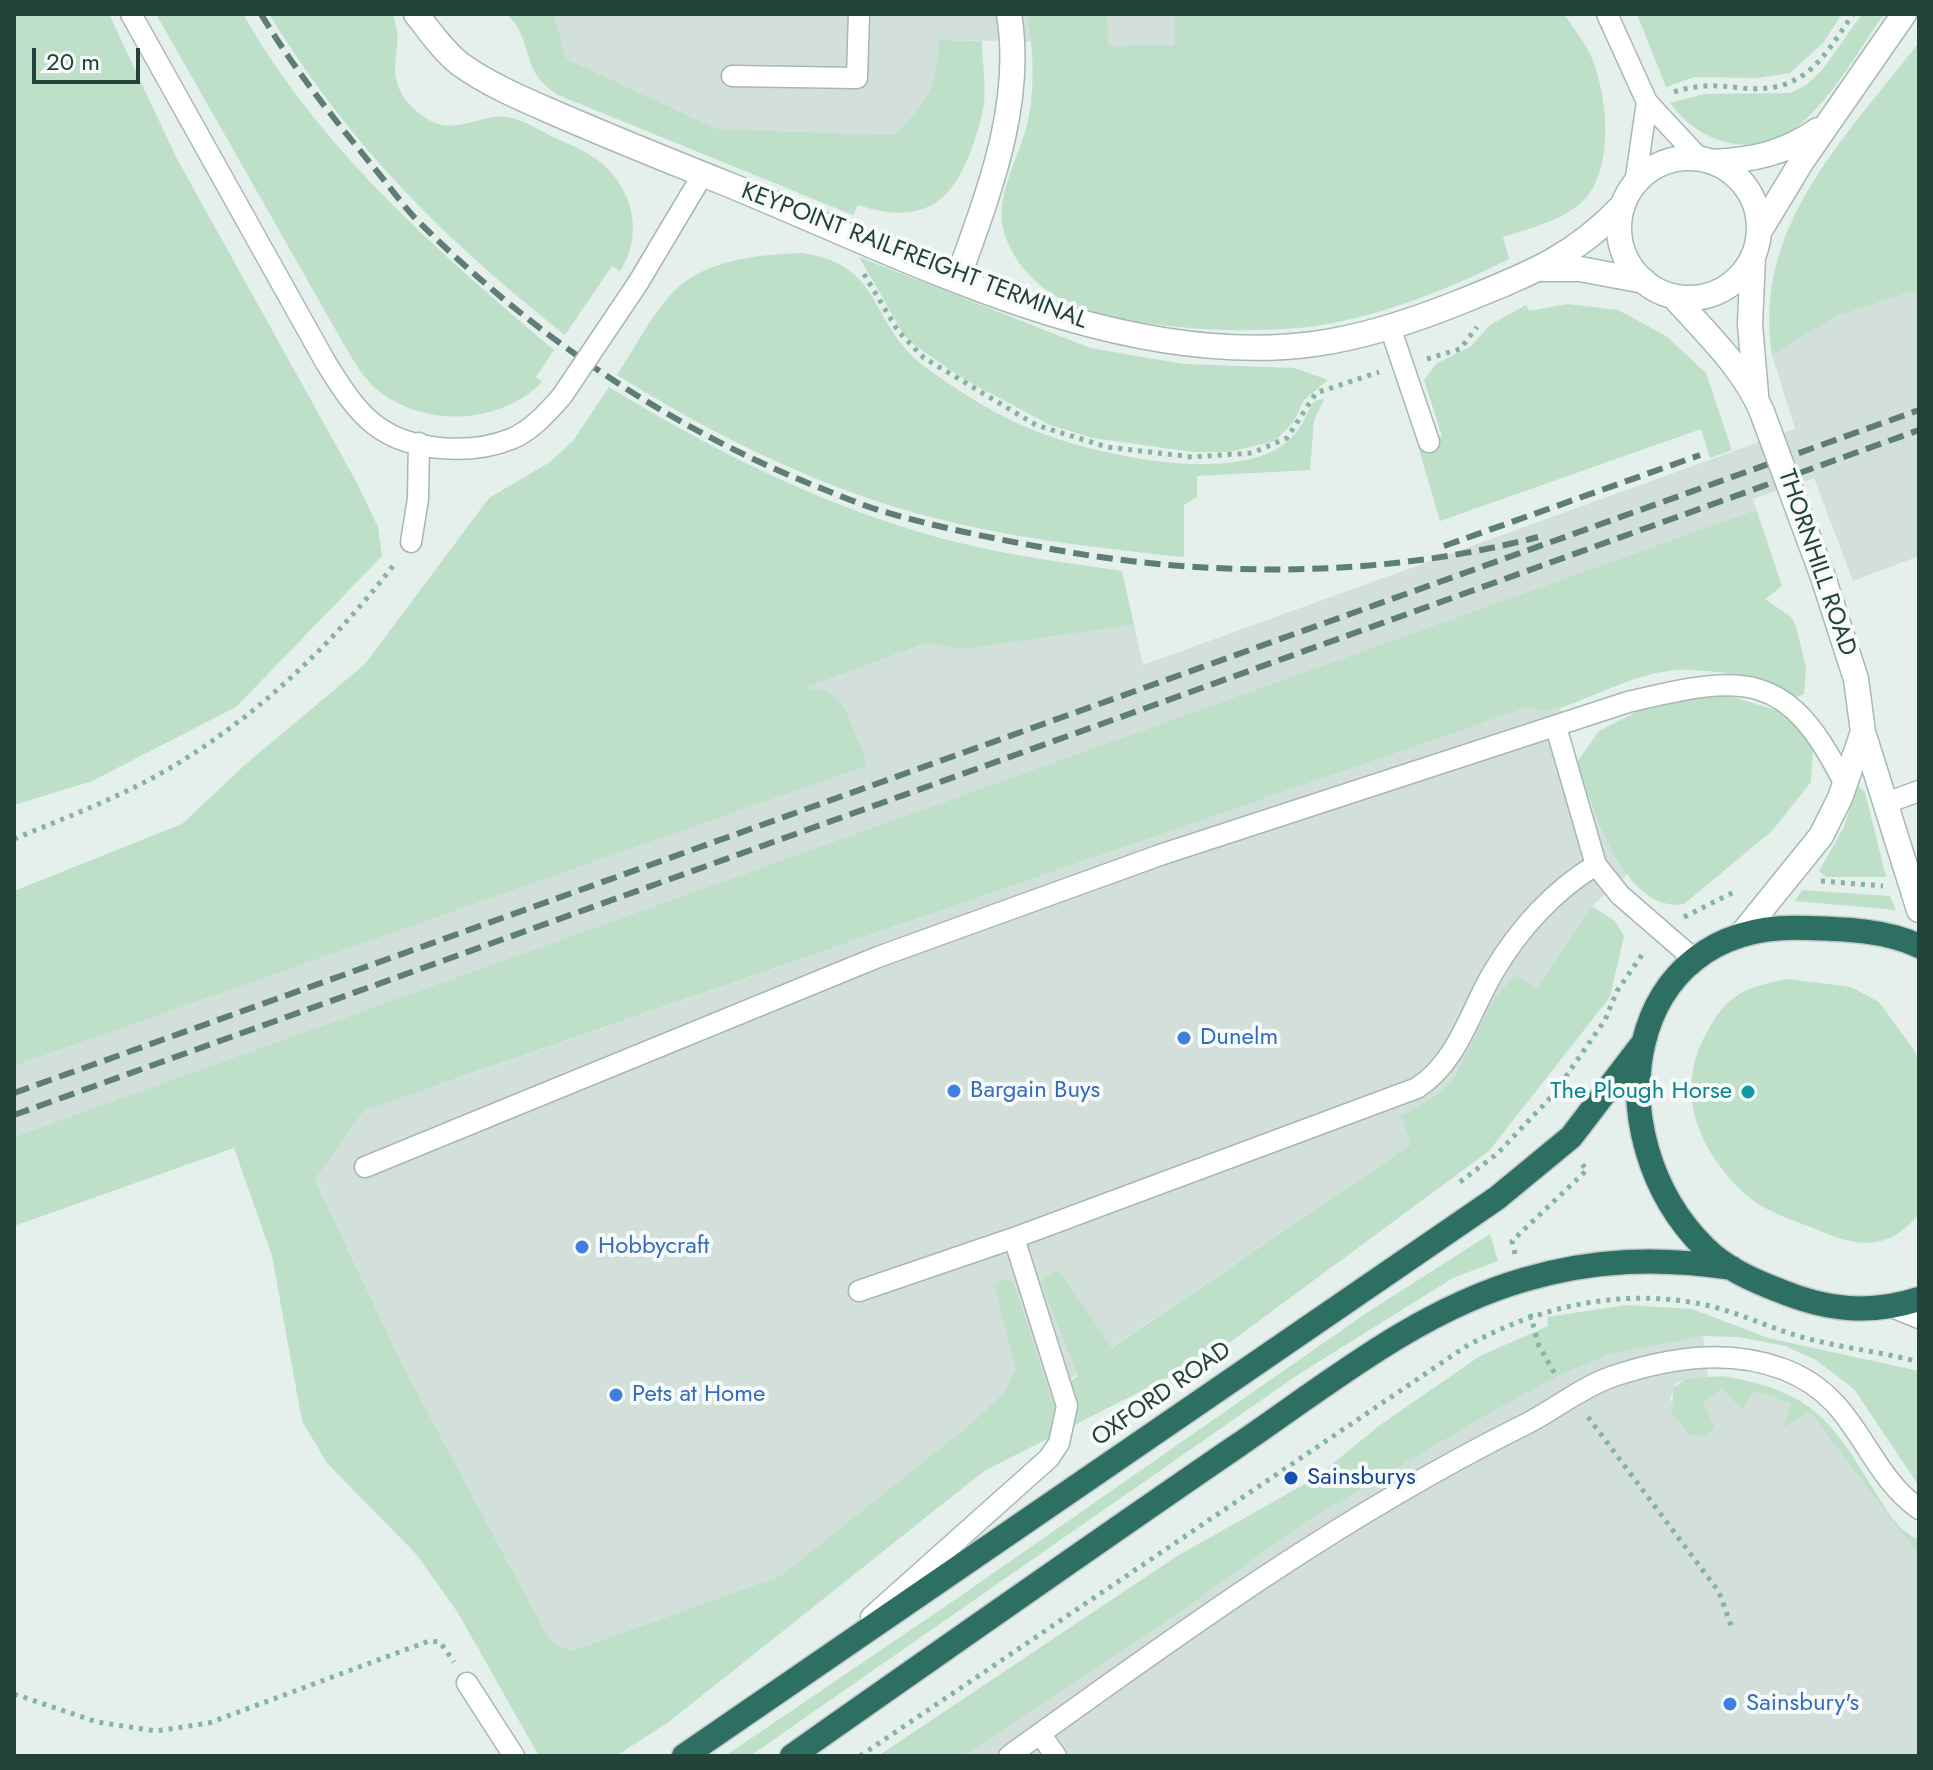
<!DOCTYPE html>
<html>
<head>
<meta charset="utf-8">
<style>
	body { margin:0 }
	#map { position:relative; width:1933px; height:1770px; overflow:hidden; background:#e5efeb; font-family:Jost,sans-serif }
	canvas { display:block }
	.frame { position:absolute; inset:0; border:16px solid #23423a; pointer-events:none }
	.scale { position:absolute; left:32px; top:48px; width:108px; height:36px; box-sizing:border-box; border:4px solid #23423a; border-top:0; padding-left:10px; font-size:24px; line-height:28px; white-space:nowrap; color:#23423a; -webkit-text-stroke:6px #f6fbf9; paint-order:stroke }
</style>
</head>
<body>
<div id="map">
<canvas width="1933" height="1770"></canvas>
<div class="frame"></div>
<div class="scale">20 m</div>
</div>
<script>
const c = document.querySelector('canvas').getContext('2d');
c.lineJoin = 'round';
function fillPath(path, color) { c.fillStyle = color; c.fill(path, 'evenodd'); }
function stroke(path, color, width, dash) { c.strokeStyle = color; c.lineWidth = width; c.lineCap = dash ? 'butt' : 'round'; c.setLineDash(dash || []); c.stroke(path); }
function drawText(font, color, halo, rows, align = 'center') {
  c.font = font + ' Jost,sans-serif'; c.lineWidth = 8; c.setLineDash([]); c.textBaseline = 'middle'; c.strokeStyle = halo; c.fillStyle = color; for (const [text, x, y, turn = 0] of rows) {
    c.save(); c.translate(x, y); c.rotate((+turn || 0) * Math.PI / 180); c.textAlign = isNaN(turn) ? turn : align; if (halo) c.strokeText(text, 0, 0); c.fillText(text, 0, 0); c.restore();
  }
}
const built = new Path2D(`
	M553 14H1533L1391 91 1069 42 939 40 938 64 927 102 894 135 717 129 567 59Z
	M1919 289V556L1853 581 1814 478 1753 499 1782 586 1748 612 424 1090 1526 708 1544 711 1560 708 1591 807 1628 874 1592 906 1536 990 1412 1143 1111 1348 1049 1396 972 1423 780 1576 572 1651 550 1641 401 1362 315 1178 364 1112 262 1049 14 1137V1066L693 826 661 739 926 643 964 649 1134 625 1143 665 1795 429 1772 355 1835 317Z
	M1703 1336 1708 1377 1677 1382 1670 1398 1677 1418 1724 1389 1754 1391 1810 1412 1919 1556V1756H963L1176 1615 1304 1523 1485 1416 1560 1375 1611 1354Z`);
const green = new Path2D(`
	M14 14H109L177 159 358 485 378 527 382 556 236 707 92 781 14 805Z
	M156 14H243C320 149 437 251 554 350L536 377 542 382C501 424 427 428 380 392 365 381 355 363 346 348Z
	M269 14H392C410 50 374 76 420 114 453 141 478 112 508 117 524 120 539 130 553 137 570 145 592 153 606 167 635 195 642 238 620 271L612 266 565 335C443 238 351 147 269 14Z
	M507 14H553L567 59 717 129 894 135C928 102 936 90 939 40L982 41C982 63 988 93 982 115 963 185 940 232 858 205L853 215 558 95C518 70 536 43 507 14Z
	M1027 14H1107L1108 46 1175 45 1174 14H1564C1572 26 1581 38 1588 50 1608 88 1616 171 1582 202 1561 221 1530 228 1503 237L1509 259C1453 287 1389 313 1327 324 1259 337 1105 331 1048 291 1026 276 1009 253 1003 228 995 192 1023 151 1029 116 1035 83 1033 47 1027 14Z
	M1637 14H1842L1823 43 1790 73 1757 78 1694 77 1666 87Z
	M1862 14H1884C1860 48 1837 90 1807 118 1763 161 1704 149 1670 103L1704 94 1790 93 1806 85 1823 69Z
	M1919 42V289L1835 317 1772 355C1752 225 1847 137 1919 42Z
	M801 253C885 264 868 324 924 366 960 393 1004 420 1046 435 1104 456 1230 483 1283 445 1298 435 1306 416 1314 401L1324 399 1314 420 1310 470 1197 476V497L1184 505V557C1075 546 960 532 856 494 773 464 692 422 617 375 636 347 655 306 682 284 715 258 762 255 801 253Z
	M859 257 1090 348 1184 364 1295 368 1328 380 1304 400 1294 421 1275 441 1229 452H1193L1093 438 1050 425 962 378 916 346 904 335Z
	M1568 304 1618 310 1666 336 1706 373 1732 450 1710 458 1701 429 1440 521 1418 446 1442 436 1424 380 1437 363 1470 347 1490 325 1526 305 1529 311Z
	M609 387C719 454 834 512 960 543 1013 556 1068 563 1122 571L1134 625 964 649 926 643 804 688 828 691 844 707 868 765 14 1066V891L182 824 246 764 365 664 489 498 550 462 573 441Z
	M1756 510 1782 586 1765 599 1791 617 1796 626 1806 668 1804 694C1765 713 1765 689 1733 675 1722 671 1703 671 1690 670 1647 667 1600 695 1560 708L1544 711 1526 708 365 1110 315 1179 401 1362 550 1641 572 1651 780 1576 972 1423 1003 1394 1016 1370 994 1285 1003 1279 1013 1282 1050 1395 1078 1376 1040 1280 1059 1270 1112 1348 1411 1144 1401 1116 1438 1094 1455 1077 1496 996 1516 975 1536 989 1592 906 1615 921 1624 936 1610 997 1489 1151 1214 1354 984 1471 670 1721 616 1756H539L458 1613 417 1555 327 1463 302 1421 272 1256 234 1148 14 1226V1137Z
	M1723 694 1785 713 1813 747 1811 782 1772 831 1684 904C1625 915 1591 805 1577 762L1599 731 1644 708Z
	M1857 785 1865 792 1886 877H1826L1819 871 1844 827Z
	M1802 890 1890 896 1896 910 1795 901Z
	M1787 979 1851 987 1879 1002 1914 1050 1919 1062V1215C1909 1225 1898 1236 1884 1240 1862 1248 1834 1237 1813 1228 1790 1219 1761 1210 1743 1192 1698 1149 1674 1091 1706 1034 1727 994 1743 988 1787 979Z
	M1490 1234 1498 1261 1453 1278 1299 1374 750 1756H725L962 1595 1365 1314Z
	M1626 1305 1692 1309 1768 1338 1919 1371V1486L1854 1389 1816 1360 1785 1346 1738 1337 1703 1336 1611 1354 1560 1375 1485 1416 1304 1523 1176 1615 963 1756H878L1177 1556 1314 1479 1380 1425 1480 1356 1548 1326 1547 1317Z
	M1723 1376C1811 1392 1829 1416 1874 1490 1887 1510 1896 1530 1919 1540V1556L1810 1412 1784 1427 1790 1404 1754 1391 1742 1410 1723 1389 1702 1404 1716 1428 1704 1436 1689 1434 1672 1413 1673 1388 1686 1379Z`);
const path = new Path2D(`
	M1674 92C1698 84 1717 85 1742 88 1804 94 1822 60 1853 14
	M864 274 898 331 924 358 1036 425 1107 447 1192 457 1252 453 1287 438 1316 393 1379 372
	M1427 359 1460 349 1477 327
	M14 839C67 817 121 797 170 768 258 716 334 643 396 562
	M1821 881 1883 886
	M1684 917 1736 891
	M1460 1182 1497 1154 1553 1095 1605 1020 1617 991 1644 952
	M1515 1254 1512 1241 1587 1170 1581 1163
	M1530 1314 1539 1346 1555 1374
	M1588 1417 1719 1592 1732 1628
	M14 1694 97 1722 156 1731 209 1723 429 1641 440 1642 454 1662
	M860 1756 1465 1347C1538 1306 1623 1287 1706 1305 1740 1313 1772 1329 1805 1338 1843 1348 1882 1352 1919 1362`);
const lane = new Path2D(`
	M131 14 326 363C340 385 354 409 375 425 410 452 471 455 511 439 531 431 548 412 562 396
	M1607 14 1647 102 1700 159
	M732 76 857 78 859 14
	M1635 184 1647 102
	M638 283 703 174
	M1390 327 1429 442
	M411 542 418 499 419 443
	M1556 727 1596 865 1620 895 1695 960
	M1886 803 1919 791
	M365 1167 878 957 1160 855 1628 702C1744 674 1788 669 1845 785
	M859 1291 1014 1238 1417 1088C1458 1062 1470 1011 1494 971 1519 929 1554 890 1596 865
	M1892 1307 1919 1318
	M871 1617 1049 1458 1059 1443 1067 1406 1014 1238
	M467 1683 514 1756
	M1040 1734 1056 1756
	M1009 1756C1174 1637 1339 1517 1522 1426 1551 1412 1580 1388 1611 1377 1667 1358 1726 1348 1783 1369 1860 1398 1862 1468 1919 1509`);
const street = new Path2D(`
	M416 14C429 30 443 51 460 64 486 83 518 97 548 110 609 137 670 161 732 186 910 259 1117 370 1314 344 1364 337 1413 321 1460 302 1527 275 1573 258 1623 205
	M1543 269H1580L1644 281
	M958 278C988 194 1024 105 1009 14`);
const secondary = new Path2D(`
	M1619 228a70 70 0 1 1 140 0a70 70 0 1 1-140 0Z
	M1712 162C1753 160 1783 154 1818 130
	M1759 232 1802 161 1904 14
	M1753 256 1750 324 1756 395
	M1673 296C1704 331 1744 368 1762 412
	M1823 577 1856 679 1863 732 1919 910
	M1741 935 1821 836 1840 798 1863 732`);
const highway = new Path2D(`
	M1919 946C1885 930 1843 929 1806 928 1619 919 1593 1138 1705 1248 1725 1268 1752 1280 1778 1290 1826 1310 1869 1315 1919 1299
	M684 1756 1497 1198 1571 1137 1640 1047
	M792 1756C940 1652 1088 1548 1237 1446 1328 1384 1417 1311 1523 1280 1594 1259 1659 1257 1732 1268`);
const rail = new Path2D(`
	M261 14C294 69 334 119 375 169 391 188 405 209 423 226 536 338 674 431 823 489 843 497 864 506 885 512 947 530 1011 542 1074 553 1225 578 1389 576 1538 537
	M1444 546 1700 455
	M14 1093 1919 410
	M14 1115 1919 430`);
const laneBridge = new Path2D(`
	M562 396 638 283`);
const secondaryBridge = new Path2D(`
	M1762 412 1823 577`);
const markers = [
	[1184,1038,8,"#3f7fe0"],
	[954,1091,8,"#3f7fe0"],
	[1748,1092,8,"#0f9aa8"],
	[582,1247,8,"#3f7fe0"],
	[616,1395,8,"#3f7fe0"],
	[1291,1478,8,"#1a4fb4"],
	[1730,1704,8,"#3f7fe0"]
];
const streetNames = [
	["KEYPOINT RAILFREIGHT TERMINAL",914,257,21],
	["THORNHILL ROAD",1816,563,71],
	["OXFORD ROAD",1162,1395,-35]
];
const shopNames = [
	["Dunelm",1200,1038],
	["Bargain Buys",970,1091],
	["Hobbycraft",598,1247],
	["Pets at Home",632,1395],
	["Sainsbury's",1746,1704]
];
const cultureNames = [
	["The Plough Horse",1732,1092]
];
const transitNames = [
	["Sainsburys",1307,1478]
];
fillPath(built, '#d3dfda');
fillPath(green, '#bee0c8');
stroke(lane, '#a7b8b2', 23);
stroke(street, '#a7b8b2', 27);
stroke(secondary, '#a3bbb3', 27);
stroke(highway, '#c1cac8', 27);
stroke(path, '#85b3a5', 5, [4, 6]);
stroke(lane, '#fff', 20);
stroke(street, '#fff', 24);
stroke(secondary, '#fff', 24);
stroke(highway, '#2e6f63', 24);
stroke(rail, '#5e7d75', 6, [16, 8]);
stroke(laneBridge, '#a7b8b2', 23, []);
stroke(secondaryBridge, '#a3bbb3', 27, []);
stroke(laneBridge, '#fff', 20);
stroke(secondaryBridge, '#fff', 24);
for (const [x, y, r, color] of markers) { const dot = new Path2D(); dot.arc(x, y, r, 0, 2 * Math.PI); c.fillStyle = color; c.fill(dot); stroke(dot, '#f6fbf9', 3); }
drawText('24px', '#23423a', '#f6fbf9', streetNames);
drawText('24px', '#366cbe', '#f6fbf9', shopNames, 'left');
drawText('24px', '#0d838f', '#f6fbf9', cultureNames, 'right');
drawText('24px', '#164399', '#f6fbf9', transitNames, 'left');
</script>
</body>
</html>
